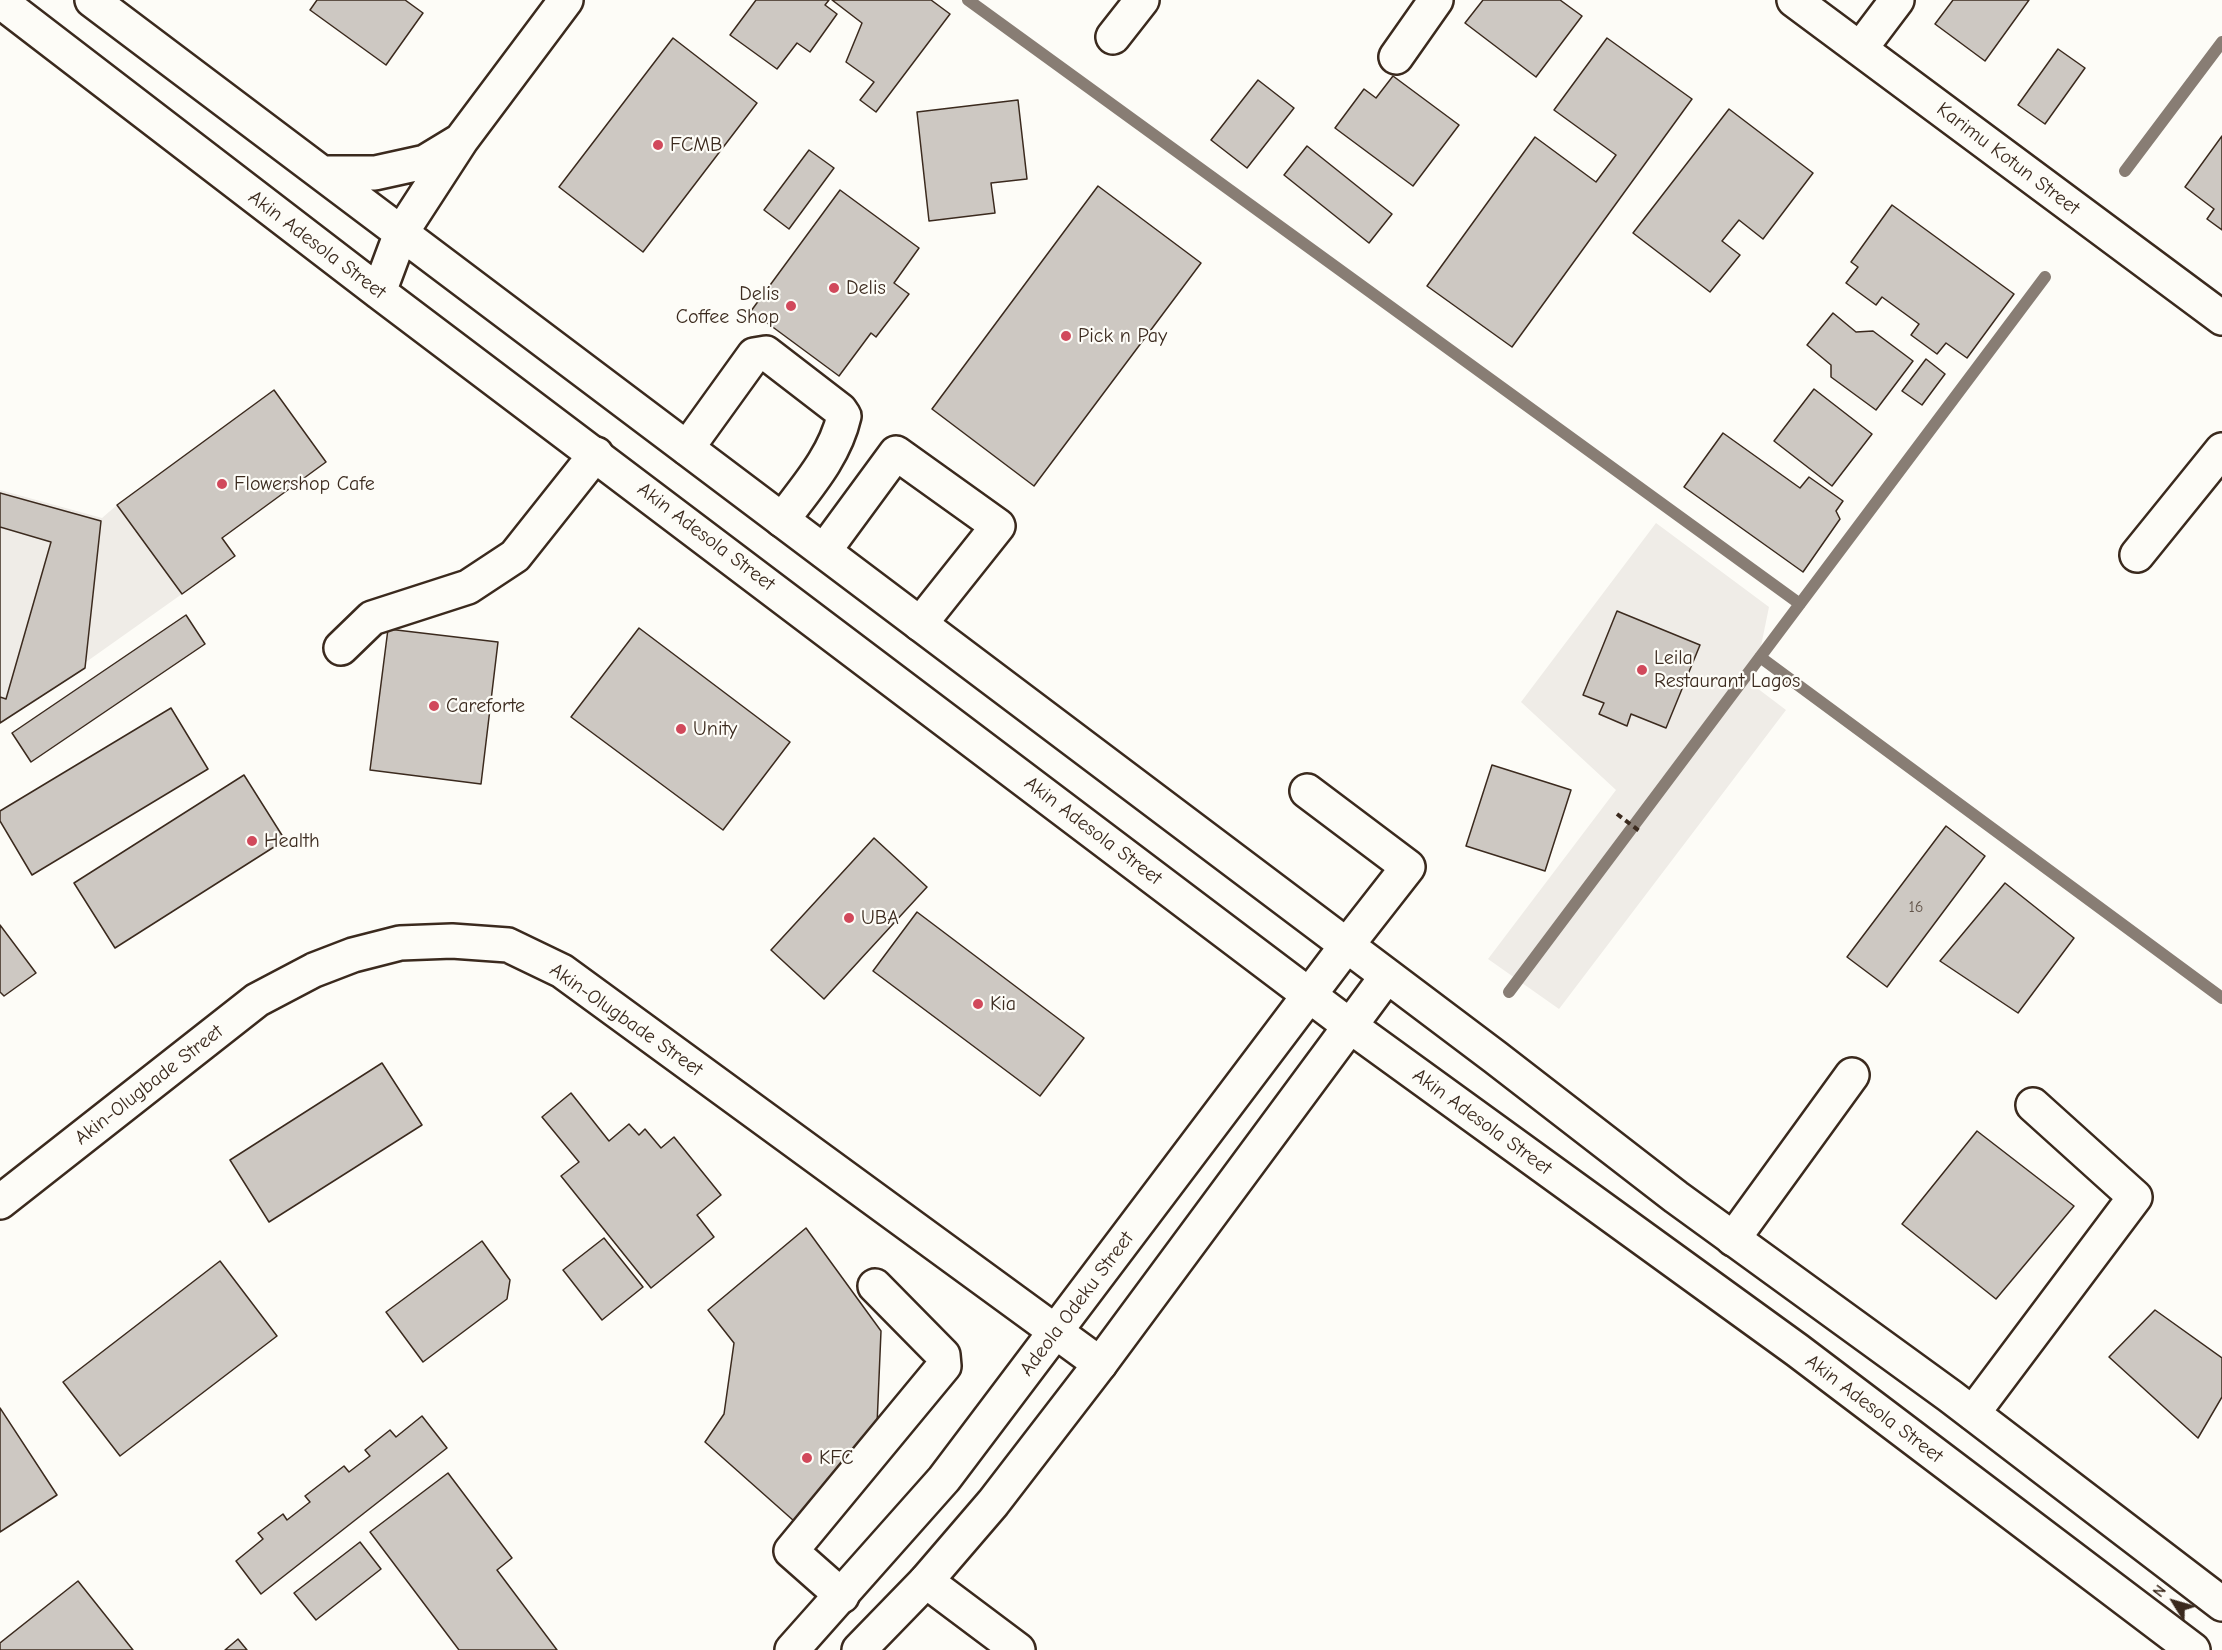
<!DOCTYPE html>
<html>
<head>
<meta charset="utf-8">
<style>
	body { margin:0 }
	#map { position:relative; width:2222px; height:1650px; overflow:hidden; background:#fdfcf7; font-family:"Comic Neue",sans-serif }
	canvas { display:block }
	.north { position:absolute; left:2144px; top:1572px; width:60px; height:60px; -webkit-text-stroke:4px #fdfcf7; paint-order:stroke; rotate:307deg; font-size:16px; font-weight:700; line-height:24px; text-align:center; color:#3b2a1e }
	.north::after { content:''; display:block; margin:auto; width:21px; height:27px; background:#3b2a1e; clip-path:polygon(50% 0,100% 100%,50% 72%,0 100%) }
</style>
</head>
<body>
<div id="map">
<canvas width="2222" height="1650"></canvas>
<div class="north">N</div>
</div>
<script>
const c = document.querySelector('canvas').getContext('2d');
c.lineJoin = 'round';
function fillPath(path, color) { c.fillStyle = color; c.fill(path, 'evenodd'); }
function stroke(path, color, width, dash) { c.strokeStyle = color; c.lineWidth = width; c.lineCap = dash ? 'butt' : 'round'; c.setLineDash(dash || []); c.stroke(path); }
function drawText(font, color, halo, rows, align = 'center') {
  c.font = font + ' "Comic Neue",sans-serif'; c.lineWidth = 4.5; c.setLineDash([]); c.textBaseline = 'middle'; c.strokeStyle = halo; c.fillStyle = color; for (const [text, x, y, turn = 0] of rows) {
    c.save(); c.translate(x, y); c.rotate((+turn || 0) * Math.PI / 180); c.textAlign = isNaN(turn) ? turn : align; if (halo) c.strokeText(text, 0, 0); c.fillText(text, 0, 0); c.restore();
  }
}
const built = new Path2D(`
	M0 490 102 518 117 505 182 594 0 723Z
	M1656 523 1769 607 1753 685 1786 710 1559 1009 1488 959 1616 790 1521 702Z`);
const stream = new Path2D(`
	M968 0 1800 604
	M2125 171 2222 42
	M1760 657 2222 998
	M1509 992 2045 277`);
const building = new Path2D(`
	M317 0H405L423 13 386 65 310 10Z
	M756 0H829L825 5 837 14 810 52 797 43 777 69 730 35Z
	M832 0H931L950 14 876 112 860 100 874 82 846 62 862 23Z
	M1483 0H1560L1582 16 1536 77 1465 23Z
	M1953 0H2029L1985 61 1935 24Z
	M673 38 757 103 643 252 559 187Z
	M1607 38 1692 99 1512 347 1427 286 1535 137 1596 182 1616 155 1554 110Z
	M2058 49 2085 68 2045 124 2018 105Z
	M1393 76 1459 125 1413 186 1335 128 1364 89 1376 98Z
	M1258 80 1294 108 1247 168 1211 140Z
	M1018 100 1027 179 991 183 995 213 929 221 917 112Z
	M1729 109 1813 173 1763 239 1739 220 1722 241 1740 255 1710 292 1633 233Z
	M2222 136V230L2207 219 2214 209 2185 187Z
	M1307 146 1392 214 1369 243 1284 175Z
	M809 150 834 168 789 229 764 210Z
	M1098 186 1201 263 1034 486 932 409Z
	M840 190 919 248 894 283 909 294 876 337 871 333 839 376 751 311Z
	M1892 205 2014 294 1967 358 1946 343 1937 354 1911 335 1919 324 1882 297 1876 305 1846 283 1858 267 1851 262Z
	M1833 313 1856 332 1873 331 1913 361 1876 410 1831 377V365L1807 345Z
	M1926 359 1945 374 1922 405 1902 391Z
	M1814 389 1872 434 1832 486 1774 441Z
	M274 390 326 462 222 538 235 556 182 594 117 505Z
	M1723 433 1800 488 1809 477 1843 501 1836 511 1840 519 1803 572 1684 487Z
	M0 493 101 521 85 668 0 723Z
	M0 527 51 542 6 699 0 697Z
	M1617 611 1700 645 1666 728 1631 714 1627 726 1599 714 1604 703 1583 695Z
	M186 615 205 644 31 762 12 733Z
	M639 628 790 742 723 830 571 717Z
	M388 629 498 642 481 784 370 770Z
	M171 708 208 769 32 875 0 821V811Z
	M1492 765 1571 790 1545 871 1466 846Z
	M244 775 285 840 115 948 74 883Z
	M1946 826 1985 856 1887 987 1847 957Z
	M874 838 927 887 824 999 771 950Z
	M2005 883 2074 938 2018 1013 1940 961Z
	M917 912 1084 1038 1040 1096 873 971Z
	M0 925 36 973 4 996 0 992Z
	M382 1063 422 1125 269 1222 230 1160Z
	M571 1093 609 1141 629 1124 639 1135 645 1129 661 1148 674 1137 721 1195 697 1215 714 1237 651 1288 561 1176 579 1162 542 1117Z
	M1977 1131 2074 1206 1996 1299 1902 1224Z
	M806 1228 881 1331 877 1425 794 1521 705 1442 724 1414 734 1343 708 1310Z
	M604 1238 643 1287 602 1320 563 1270Z
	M482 1241 510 1280 507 1299 423 1362 386 1312Z
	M220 1261 277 1336 120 1456 63 1382Z
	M2155 1310 2222 1358V1397L2198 1438 2109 1357Z
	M0 1408 57 1495 0 1532Z
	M422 1416 447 1448 261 1594 236 1561 263 1539 258 1533 283 1514 287 1520 310 1502 305 1496 344 1466 349 1472 370 1456 365 1450 390 1430 396 1437Z
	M448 1473 512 1558 497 1570 557 1650H459L370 1532Z
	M360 1542 381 1569 316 1620 294 1593Z
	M78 1581 133 1650H0V1643Z
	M238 1639 247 1650H225Z`);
const path = new Path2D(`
	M1617 814 1642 833`);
const minor = new Path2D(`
	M1794 0 2222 318
	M1113 37 1142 0
	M1860 49 1897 0
	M1396 57 1436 0
	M687 448 754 355 766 353 840 410 844 416C835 456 806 488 782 520
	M824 551 896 453 998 526 920 624
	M2137 555 2222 450
	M341 648 372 618 468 587 515 556 596 454
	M1307 791 1408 867 1347 945
	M0 1202 257 1000 314 970 353 955 400 943 452 941 508 945 562 971 1100 1364
	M1733 1239 1852 1075
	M1973 1413 2135 1197 2033 1105
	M926 1581 1018 1650
	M842 1596 791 1551 944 1366 943 1355 875 1286`);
const major = new Path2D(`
	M92 0 1495 1057 1676 1197 1950 1396 2222 1604
	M0 1 379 292 1350 1026 1797 1350 2193 1650
	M323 173H375L425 162 458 142
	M379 292 401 233 462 139 566 0
	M792 1650 944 1479 1347 945
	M859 1650 926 1581 993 1503 1100 1364 1387 976`);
const markers = [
	[658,145,6,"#d1495b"],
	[834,288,6,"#d1495b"],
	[791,306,6,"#d1495b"],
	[1066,336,6,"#d1495b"],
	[222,484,6,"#d1495b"],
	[1642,670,6,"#d1495b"],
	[434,706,6,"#d1495b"],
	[681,729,6,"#d1495b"],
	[252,841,6,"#d1495b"],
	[849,918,6,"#d1495b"],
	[978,1004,6,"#d1495b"],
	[807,1458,6,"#d1495b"]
];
const numberNames = [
	["16",1916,907]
];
const poiNames = [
	["FCMB",670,145],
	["Delis",846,288],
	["Delis",779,294,"right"],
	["Coffee Shop",779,317,"right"],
	["Pick n Pay",1078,336],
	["Flowershop Cafe",234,484],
	["Leila",1654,658],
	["Restaurant Lagos",1654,681],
	["Careforte",446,706],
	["Unity",693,729],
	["Health",264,841],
	["UBA",861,918],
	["Kia",990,1004],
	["KFC",819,1458]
];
const streetNames = [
	["Karimu Kotun Street",2008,159,37],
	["Akin Adesola Street",317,245,37],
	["Akin Adesola Street",706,537,37],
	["Akin Adesola Street",1093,831,37],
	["Akin-Olugbade Street",626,1020,35],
	["Akin-Olugbade Street",149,1085,-38],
	["Akin Adesola Street",1482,1122,36],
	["Adeola Odeku Street",1077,1304,-53],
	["Akin Adesola Street",1874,1409,37]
];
fillPath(built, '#efece7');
stroke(stream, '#887d74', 12);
fillPath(building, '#cdc8c2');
stroke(building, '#3b2a1e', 1.5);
stroke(minor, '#3b2a1e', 38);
stroke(major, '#3b2a1e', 38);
stroke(path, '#3b2a1e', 4, [6, 4.5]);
stroke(minor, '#fdfcf7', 33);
stroke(major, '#fdfcf7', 33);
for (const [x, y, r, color] of markers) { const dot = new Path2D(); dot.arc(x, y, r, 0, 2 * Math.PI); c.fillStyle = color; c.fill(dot); stroke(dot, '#fdfcf7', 2); }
drawText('16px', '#605247', null, numberNames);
drawText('20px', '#3b2a1e', '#fdfcf7', poiNames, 'left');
drawText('20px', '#3b2a1e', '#fdfcf7', streetNames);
</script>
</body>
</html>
